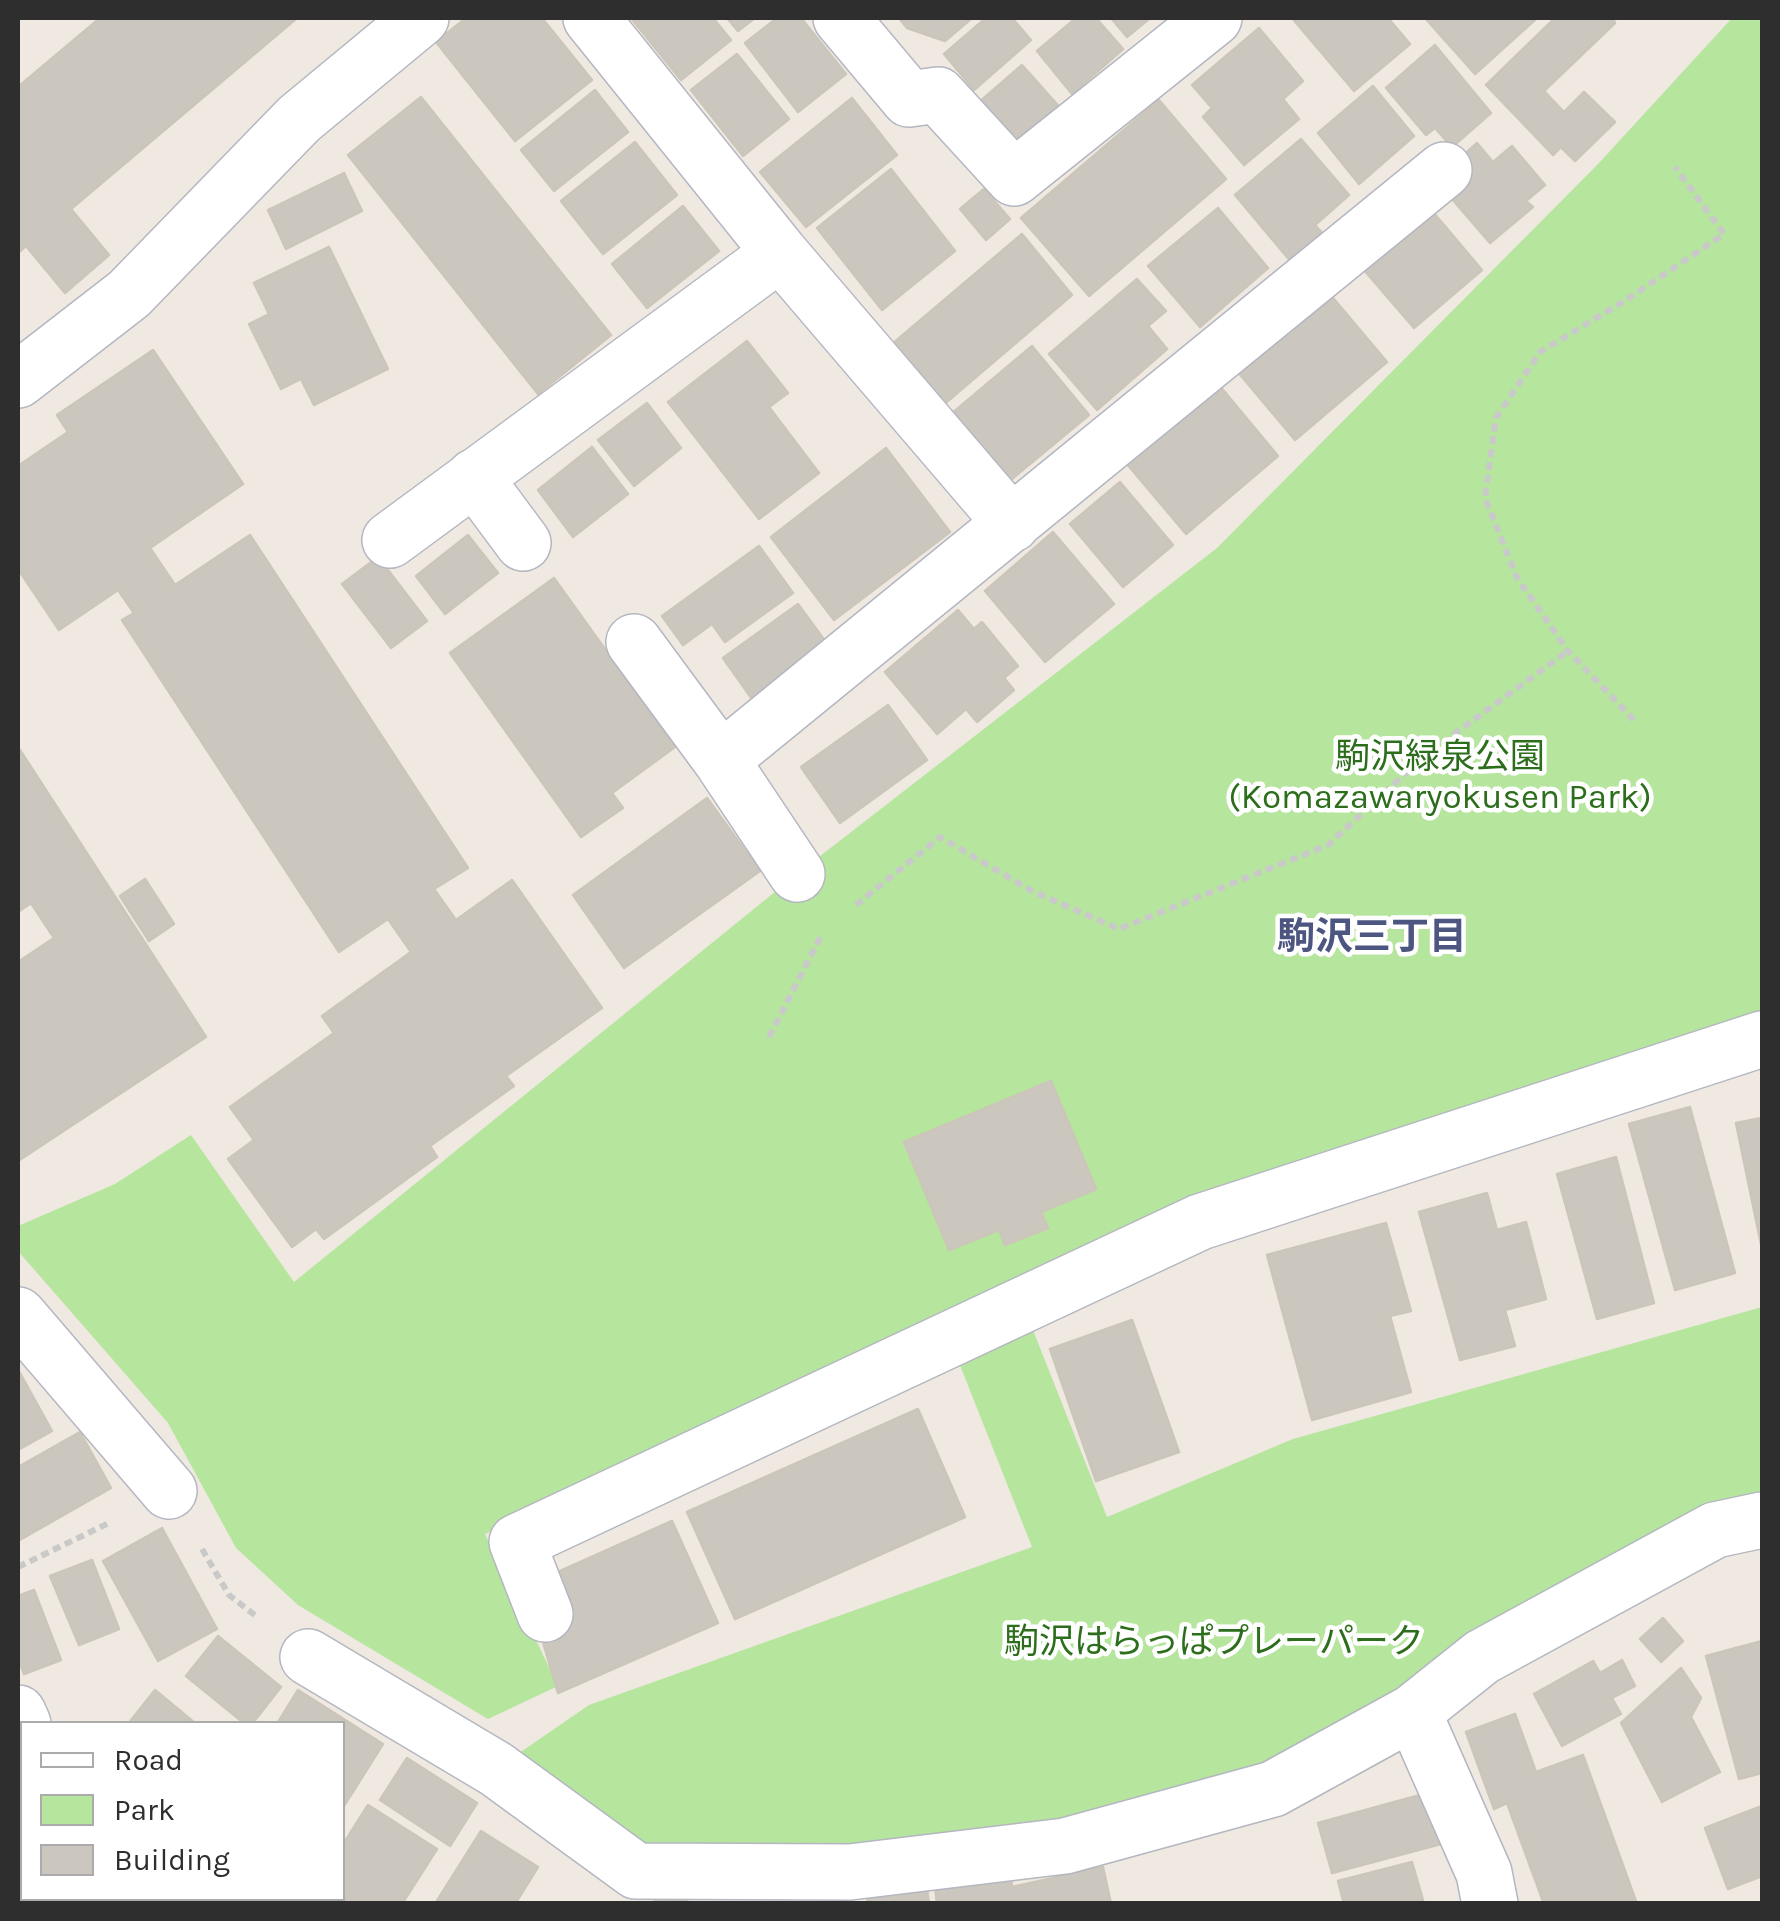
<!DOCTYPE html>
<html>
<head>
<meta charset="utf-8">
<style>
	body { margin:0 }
	#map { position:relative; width:1780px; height:1921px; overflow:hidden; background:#efe9e1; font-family:Karla,sans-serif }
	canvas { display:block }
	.frame { position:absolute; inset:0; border:20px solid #2e2e2e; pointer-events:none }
	.legend { position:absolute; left:20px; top:1721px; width:325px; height:180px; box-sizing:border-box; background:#fff; border:2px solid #ababab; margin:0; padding:12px 18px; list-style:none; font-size:30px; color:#2e2e2e }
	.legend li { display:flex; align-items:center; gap:20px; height:50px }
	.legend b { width:50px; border:2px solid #ababab }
</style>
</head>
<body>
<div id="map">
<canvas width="1780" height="1921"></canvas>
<div class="frame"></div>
<ul class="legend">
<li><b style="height:12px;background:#fff"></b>Road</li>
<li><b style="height:28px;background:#b6e59e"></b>Park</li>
<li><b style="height:28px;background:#cbc7bf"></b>Building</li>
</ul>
</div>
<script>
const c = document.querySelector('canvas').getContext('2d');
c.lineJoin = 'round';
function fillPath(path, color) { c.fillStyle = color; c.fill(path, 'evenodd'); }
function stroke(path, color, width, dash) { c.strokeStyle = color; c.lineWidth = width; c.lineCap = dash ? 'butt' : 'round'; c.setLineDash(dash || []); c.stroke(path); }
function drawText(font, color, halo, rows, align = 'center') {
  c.font = font + ' Karla,"Noto Sans JP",sans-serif'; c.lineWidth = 9; c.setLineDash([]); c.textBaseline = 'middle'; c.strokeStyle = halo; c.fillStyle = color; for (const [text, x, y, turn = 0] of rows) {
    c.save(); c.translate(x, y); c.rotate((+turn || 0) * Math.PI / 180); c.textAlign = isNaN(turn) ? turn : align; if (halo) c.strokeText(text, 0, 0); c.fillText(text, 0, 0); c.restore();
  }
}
const green = new Path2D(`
	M1732 18H1762V1011L1177 1203 485 1534 558 1686 488 1719 298 1605 236 1548 168 1423 18 1251V1226L115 1184 191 1135 294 1282 797 874 1217 548 1599 163Z
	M1023 1305 1107 1517 1293 1439 1762 1307V1520L1413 1712 1064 1846 636 1871 496 1769 589 1705 1032 1547 950 1340Z`);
const building = new Path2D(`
	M100 18H297L71 209 109 255 65 293 26 246 18 253V87Z
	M466 18H542L592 80 515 141 436 42Z
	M631 18H713L731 40 681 80Z
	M727 18H755L738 31Z
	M777 18H801L846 74 798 112 745 43Z
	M899 18H972L945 41 907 28Z
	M986 18H1012L1031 40 974 90 944 54Z
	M1076 18H1096L1123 49 1072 94 1037 51Z
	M1111 18H1150L1127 37Z
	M1292 18H1388L1410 44 1354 91Z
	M1425 18H1537L1475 74Z
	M1555 18H1613L1615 23 1544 91 1564 112 1584 92 1615 122 1575 161 1561 147 1553 155 1486 85Z
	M1259 28 1303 81 1283 99 1299 119 1244 165 1203 117 1212 108 1192 85Z
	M1435 45 1491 113 1452 147 1435 128 1426 135 1386 88Z
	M737 54 789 119 743 156 691 90Z
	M1022 65 1063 111 1016 150 977 104Z
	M1373 86 1414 136 1359 184 1318 133Z
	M595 90 628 132 554 191 521 150Z
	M421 97 611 335 538 394 348 155Z
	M852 98 897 155 806 227 760 172Z
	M1159 100 1226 179 1089 296 1021 218Z
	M1301 139 1349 195 1315 225 1324 235 1292 263 1235 195Z
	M635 142 677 195 603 254 561 201Z
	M1477 143 1493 162 1512 146 1545 185 1526 201 1533 207 1490 243 1452 199 1472 182 1456 162Z
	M891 169 955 251 882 310 817 228Z
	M344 173 362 211 286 249 268 210Z
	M984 189 1010 219 986 240 960 209Z
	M683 206 719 251 647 308 612 264Z
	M1218 208 1268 268 1200 327 1148 266Z
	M1433 212 1482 270 1414 328 1364 270Z
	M1022 234 1072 295 942 406 891 345Z
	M329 247 388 369 314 405 301 379 281 389 249 324 269 314 254 283Z
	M1137 279 1166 311 1148 326 1167 349 1097 410 1049 354Z
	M1323 286 1387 362 1295 440 1232 365Z
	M747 341 788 393 769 407 819 473 759 519 668 402Z
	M1032 346 1089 415 1007 483 950 415Z
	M153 350 243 484 150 548 175 585 250 535 468 868 434 889 456 920 512 880 602 1008 506 1076 514 1086 430 1146 437 1157 324 1239 316 1229 292 1247 228 1159 254 1140 230 1107 334 1033 322 1016 411 952 388 919 339 952 122 620 134 613 118 590 59 630 18 569V466L68 432 57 415Z
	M1219 385 1278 456 1186 534 1127 464Z
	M647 403 681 448 634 486 598 440Z
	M592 447 628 494 573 537 538 490Z
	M886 448 950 532 834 620 771 537Z
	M1120 482 1173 545 1123 587 1070 524Z
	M1053 532 1114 604 1045 662 985 591Z
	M468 535 498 573 445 614 416 576Z
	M759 546 793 593 725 642 712 624 683 645 662 616Z
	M378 557 427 621 391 648 342 584Z
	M554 578 675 747 612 793 623 808 581 837 450 653Z
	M798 604 828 645 752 699 723 658Z
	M958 610 974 629 982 622 1018 666 1004 678 1014 690 977 722 966 709 937 734 885 672Z
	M888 705 927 760 840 823 801 767Z
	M18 747 206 1037 18 1161V962L54 938 31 903 18 912Z
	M707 798 760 871 624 968 573 895Z
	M145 879 174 924 149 941 120 896Z
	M1051 1081 1096 1189 1041 1212 1048 1228 1005 1245 999 1230 949 1250 904 1142Z
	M1690 1107 1735 1273 1675 1290 1629 1124Z
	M1762 1118V1249L1736 1123Z
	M1616 1157 1654 1303 1597 1319 1557 1174Z
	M1487 1193 1497 1230 1526 1222 1546 1299 1505 1310 1515 1346 1460 1360 1419 1212Z
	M1386 1223 1411 1311 1390 1316 1411 1392 1312 1420 1267 1255Z
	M1132 1320 1179 1452 1096 1481 1050 1349Z
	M20 1373 52 1431 18 1450V1374Z
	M918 1409 965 1517 735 1619 687 1512Z
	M80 1432 111 1488 18 1541V1467Z
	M672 1521 718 1623 558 1693 540 1632 576 1614 558 1572Z
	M162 1528 217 1629 158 1661 103 1561Z
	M92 1560 119 1629 79 1645 50 1576Z
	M34 1590 61 1660 24 1674 18 1657V1596Z
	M1663 1618 1683 1641 1661 1662 1640 1639Z
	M218 1636 281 1687 252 1724H245L186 1676Z
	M1762 1641V1773L1739 1779 1706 1656Z
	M1622 1660 1635 1686 1612 1698 1621 1714 1562 1746 1534 1694 1593 1661 1600 1673Z
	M1681 1668 1701 1698 1691 1717 1720 1772 1662 1802 1621 1723Z
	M155 1690 196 1724H128Z
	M298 1690 383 1744 342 1809V1724H277Z
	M1515 1714 1536 1772 1583 1755 1637 1904H1544L1507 1803 1494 1809 1466 1732Z
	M407 1758 477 1803 450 1846 380 1800Z
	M1442 1789 1456 1840 1332 1873 1318 1823Z
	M368 1805 437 1849 402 1904H345L337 1898H342V1846Z
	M1762 1806V1876L1728 1889 1705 1828Z
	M481 1831 538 1867 515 1904H435Z
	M22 1859V1898H62L60 1904H18V1860Z
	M1412 1862 1423 1900 1410 1904H1344L1338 1881Z
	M1103 1867 1111 1904H937L934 1878 1010 1870 1012 1887Z
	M927 1889 929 1904H868L867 1896Z
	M656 1894 697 1904H654Z`);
const path = new Path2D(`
	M1634 720 1568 651 1517 578 1485 498 1496 418 1540 352 1626 300 1724 234 1675 167
	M856 905 940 837 1032 891 1119 929 1328 845 1424 756 1568 651
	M769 1037 821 936
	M202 1549 229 1595 256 1616
	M18 1567 111 1522`);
const minor = new Path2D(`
	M591 18 780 253 1012 524
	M841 18 909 99 938 95 1014 178 1214 18
	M18 380 129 294 299 119 421 18
	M474 477 523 543
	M390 540 780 253
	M634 642 721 760 797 874
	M721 760 1444 170
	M18 1315 169 1491
	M545 1614 517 1542 1200 1222 1762 1039
	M308 1657 496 1769 636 1871 850 1872 1065 1846 1273 1789 1413 1712 1482 1657 1715 1530 1762 1520
	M1413 1712 1484 1873 1490 1904
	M18 1713 23 1724
	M260 1898 270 1904`);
const parkNames = [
	["駒沢緑泉公園",1440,758],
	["(Komazawaryokusen Park)",1440,798],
	["駒沢はらっぱプレーパーク",1214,1643]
];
const neighbourhoodNames = [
	["駒沢三丁目",1372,938]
];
fillPath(green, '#b6e59e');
fillPath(building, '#cbc7bf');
stroke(building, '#cbc5ba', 2.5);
stroke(minor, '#b4b7c1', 58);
stroke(path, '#c9c9c9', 6, [8, 5]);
stroke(minor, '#fff', 55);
drawText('35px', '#2c6e1b', '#fff', parkNames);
drawText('bold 38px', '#4d5680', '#fff', neighbourhoodNames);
</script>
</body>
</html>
